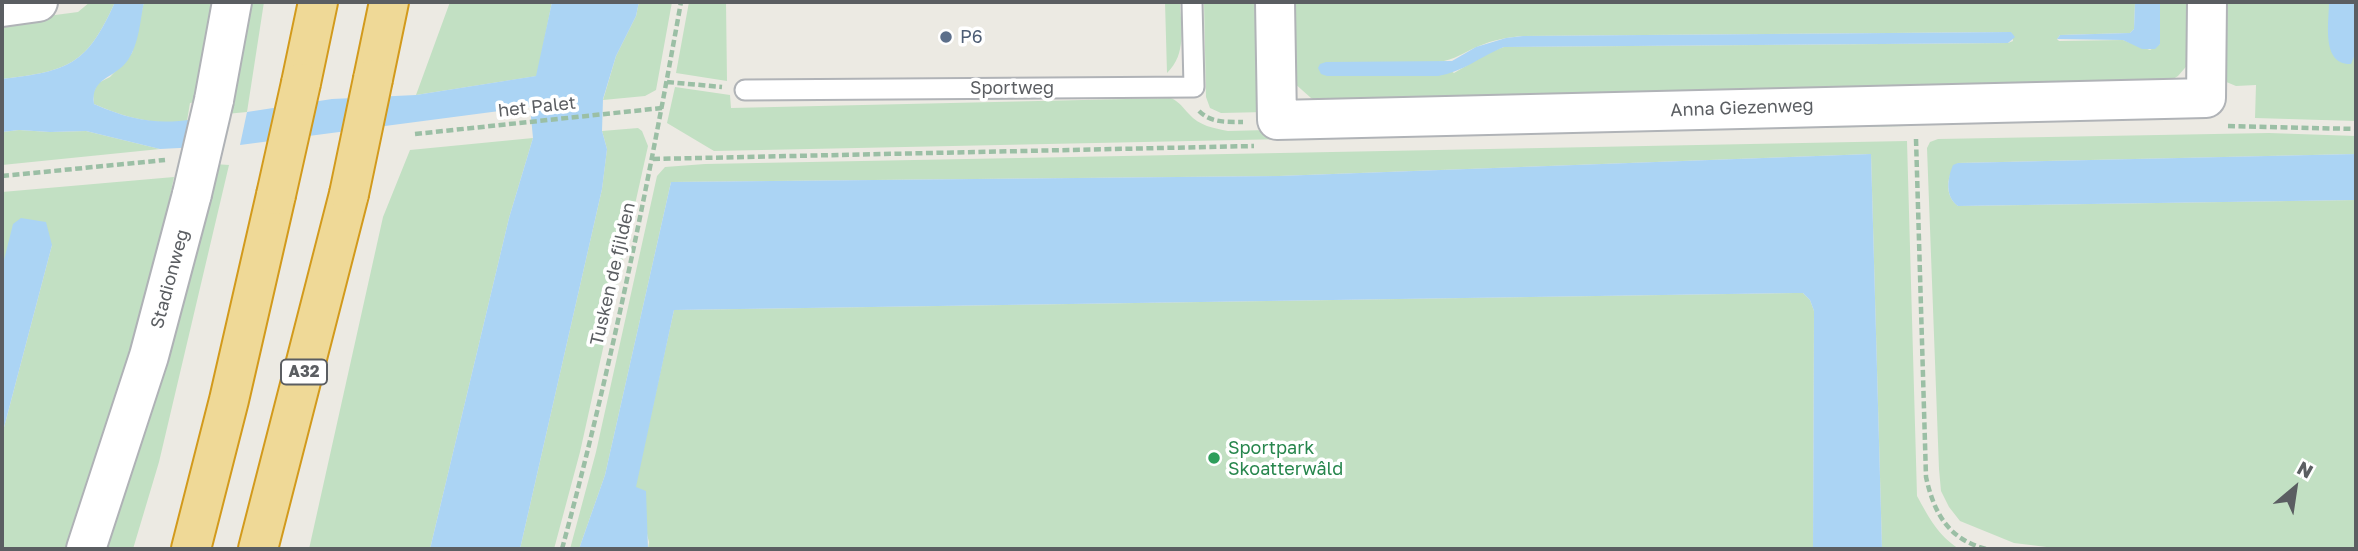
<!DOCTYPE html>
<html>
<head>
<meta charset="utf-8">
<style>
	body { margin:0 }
	#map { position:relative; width:2358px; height:551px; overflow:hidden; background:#eceae3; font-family:"Golos Text",sans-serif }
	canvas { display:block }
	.frame { position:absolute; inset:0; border:4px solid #5b5e62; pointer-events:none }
	.north { position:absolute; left:2260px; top:453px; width:70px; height:70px; -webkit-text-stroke:5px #fff; paint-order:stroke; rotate:29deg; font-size:19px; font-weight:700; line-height:28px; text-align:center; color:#5b5e62 }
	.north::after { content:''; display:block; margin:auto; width:24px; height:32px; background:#5b5e62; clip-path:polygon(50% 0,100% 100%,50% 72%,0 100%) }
</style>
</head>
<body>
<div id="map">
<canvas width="2358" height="551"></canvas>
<div class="frame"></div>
<div class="north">N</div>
</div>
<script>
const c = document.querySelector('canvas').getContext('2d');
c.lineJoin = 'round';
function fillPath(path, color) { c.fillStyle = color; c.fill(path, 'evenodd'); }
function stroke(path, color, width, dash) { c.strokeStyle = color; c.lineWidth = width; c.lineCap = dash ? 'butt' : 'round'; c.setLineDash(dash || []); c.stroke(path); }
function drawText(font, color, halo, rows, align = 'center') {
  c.font = font + ' "Golos Text",sans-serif'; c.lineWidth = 7; c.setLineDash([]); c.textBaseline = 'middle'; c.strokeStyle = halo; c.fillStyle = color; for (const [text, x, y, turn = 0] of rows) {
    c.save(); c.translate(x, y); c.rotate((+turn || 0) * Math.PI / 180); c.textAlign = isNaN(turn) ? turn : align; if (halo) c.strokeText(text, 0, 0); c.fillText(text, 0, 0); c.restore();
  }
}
const green = new Path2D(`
	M90 2H115C87 65 69 71 2 79V22L78 12Z
	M144 2H214L197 102 190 103 187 121C156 126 123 117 94 104L93 93 98 83 110 77 132 53Z
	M249 2H264L247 112 226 114Z
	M450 2H552L537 76 416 95Z
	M639 2H672L656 90 645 96 603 100 616 56 636 16Z
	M689 2H726L727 81 676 73Z
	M1165 2H1180C1181 27 1187 54 1167 73Z
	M1204 2H1264L1266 112 1221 113 1210 108 1206 97Z
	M1286 2H2135L2134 29 2130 33 2060 35 2057 39 2059 41 2123 40 2150 50 2160 44V2H2196L2191 61 2178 76 2159 88 1330 106 1311 98 1293 82ZM2011 32 2013 41 2008 43 1504 47 1490 52 1454 73 1438 62C1455 60 1464 52 1479 46 1493 40 1508 37 1523 36Z
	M2219 2H2329V42L2355 58 2356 52V121L2255 118 2256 85 2236 86 2224 81Z
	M675 87 730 95 731 108 1171 98C1181 103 1182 107 1189 114 1199 126 1214 128 1228 131L1900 114 1907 126 714 151 667 123Z
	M638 128 642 131 648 146 580 452 554 549H520L602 189 607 149 602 131Z
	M19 130 50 132 86 131 160 149 2 165V132Z
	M2269 133 2356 136V154L1958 163C1946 174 1944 196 1958 206L2356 200V549H2063L2014 543 1960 521 1949 507 1941 491 1939 469 1927 148 1930 142 1938 139Z
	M533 138 509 218 430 549H309L383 217 410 150Z
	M1907 141 1917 496C1929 518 1938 535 1959 549H1882L1871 154 1279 176 671 182 605 475 579 549H570L596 452 657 176 665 167 705 164Z
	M214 164 229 165 159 462 133 549H103Z
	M174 177 156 265 113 412 66 549H2V435L52 245 2 268V192Z
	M1794 293H1803L1810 300 1814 311 1813 549H648L649 542 635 487 674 310Z`);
const water = new Path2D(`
	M115 2H144C140 21 139 44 128 60 115 79 90 77 94 104 146 127 172 124 226 114L218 146 160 149 86 131 50 132 19 130 2 132V79C69 71 87 65 115 2Z
	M552 2H639L636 16 616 56 603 99 602 131 607 149 602 189 520 549H430L509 218 533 138 530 107 240 145 247 112 332 99 416 95 536 76Z
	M2135 2H2160V44L2155 49H2142L2123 40 2057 39 2060 35 2130 33 2134 29Z
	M2329 2H2356V52L2351 64C2321 65 2329 23 2329 2Z
	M2011 32 2015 37 2008 43 1504 47C1481 56 1463 72 1438 76H1327L1321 74 1318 68 1320 64 1326 62 1452 61 1476 47 1506 38 1523 36Z
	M1871 154 1882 549H1813L1814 311 1810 300 1803 293H1794L674 310 636 487 646 491 648 549H579L605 475 671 182 1279 176Z
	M2356 154V200L1958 206C1945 197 1947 179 1953 165L1958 163Z
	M21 218 46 222 52 245 2 435V268L13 224Z`);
const path = new Path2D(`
	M667 82 722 87
	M1199 111C1211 123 1226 122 1243 122
	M2228 126 2356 129
	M415 134 662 108
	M1916 139 1926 477C1934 513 1948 539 1986 549
	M653 159 1254 146
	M2 176 165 160
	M562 549C611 369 648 186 681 2`);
const service = new Path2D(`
	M745 90 1194 87 1192 2`);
const minor = new Path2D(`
	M1275 2 1277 120 2206 98 2207 2
	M2 7 38 2`);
const secondary = new Path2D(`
	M214 100 232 2
	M86 549 149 356 192 194`);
const motorway = new Path2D(`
	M373 79 389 2
	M301 83 318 2
	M191 549 229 400 276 195
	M258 549 349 194`);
const secondaryBridge = new Path2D(`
	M192 194 214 100`);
const motorwayBridge = new Path2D(`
	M349 194 373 79
	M276 195 301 83`);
const markers = [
	[946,37,7,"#5c6f8a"],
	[1214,458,7,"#2e9e5b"]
];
const shields = [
	[304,372,46]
];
const shieldNames = [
	["A32",304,372]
];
const serviceNames = [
	["P6",960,37]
];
const streetNames = [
	["Sportweg",1012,88],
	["het Palet",537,107,-6],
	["Anna Giezenweg",1742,108,-2],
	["Tusken de fjilden",613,274,-77],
	["Stadionweg",170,279,-75]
];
const leisureNames = [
	["Sportpark",1228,448],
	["Skoatterwâld",1228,469]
];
fillPath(green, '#c2e0c3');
fillPath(water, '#abd4f4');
stroke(service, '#b0b3b7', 23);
stroke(minor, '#b0b3b7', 42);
stroke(secondary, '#afb2b6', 42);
stroke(motorway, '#d29a1c', 42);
stroke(path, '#9bbfa5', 4.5, [7, 3.5]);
stroke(service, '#fff', 19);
stroke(minor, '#fff', 38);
stroke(secondary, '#fff', 38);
stroke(motorway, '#efd997', 38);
stroke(secondaryBridge, '#afb2b6', 42, []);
stroke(motorwayBridge, '#d29a1c', 42, []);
stroke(secondaryBridge, '#fff', 38);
stroke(motorwayBridge, '#efd997', 38);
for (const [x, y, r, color] of markers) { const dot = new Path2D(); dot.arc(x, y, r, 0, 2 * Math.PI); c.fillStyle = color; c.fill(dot); stroke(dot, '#fff', 2.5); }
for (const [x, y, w] of shields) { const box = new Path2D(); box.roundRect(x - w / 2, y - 12.5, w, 25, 5); c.fillStyle = '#fff'; c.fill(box); stroke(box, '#5b5e62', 2); }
drawText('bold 16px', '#5b5e62', null, shieldNames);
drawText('18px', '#4e5e75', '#fff', serviceNames, 'left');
drawText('18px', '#5b5e62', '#fff', streetNames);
drawText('18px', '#27864d', '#fff', leisureNames, 'left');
</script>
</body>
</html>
